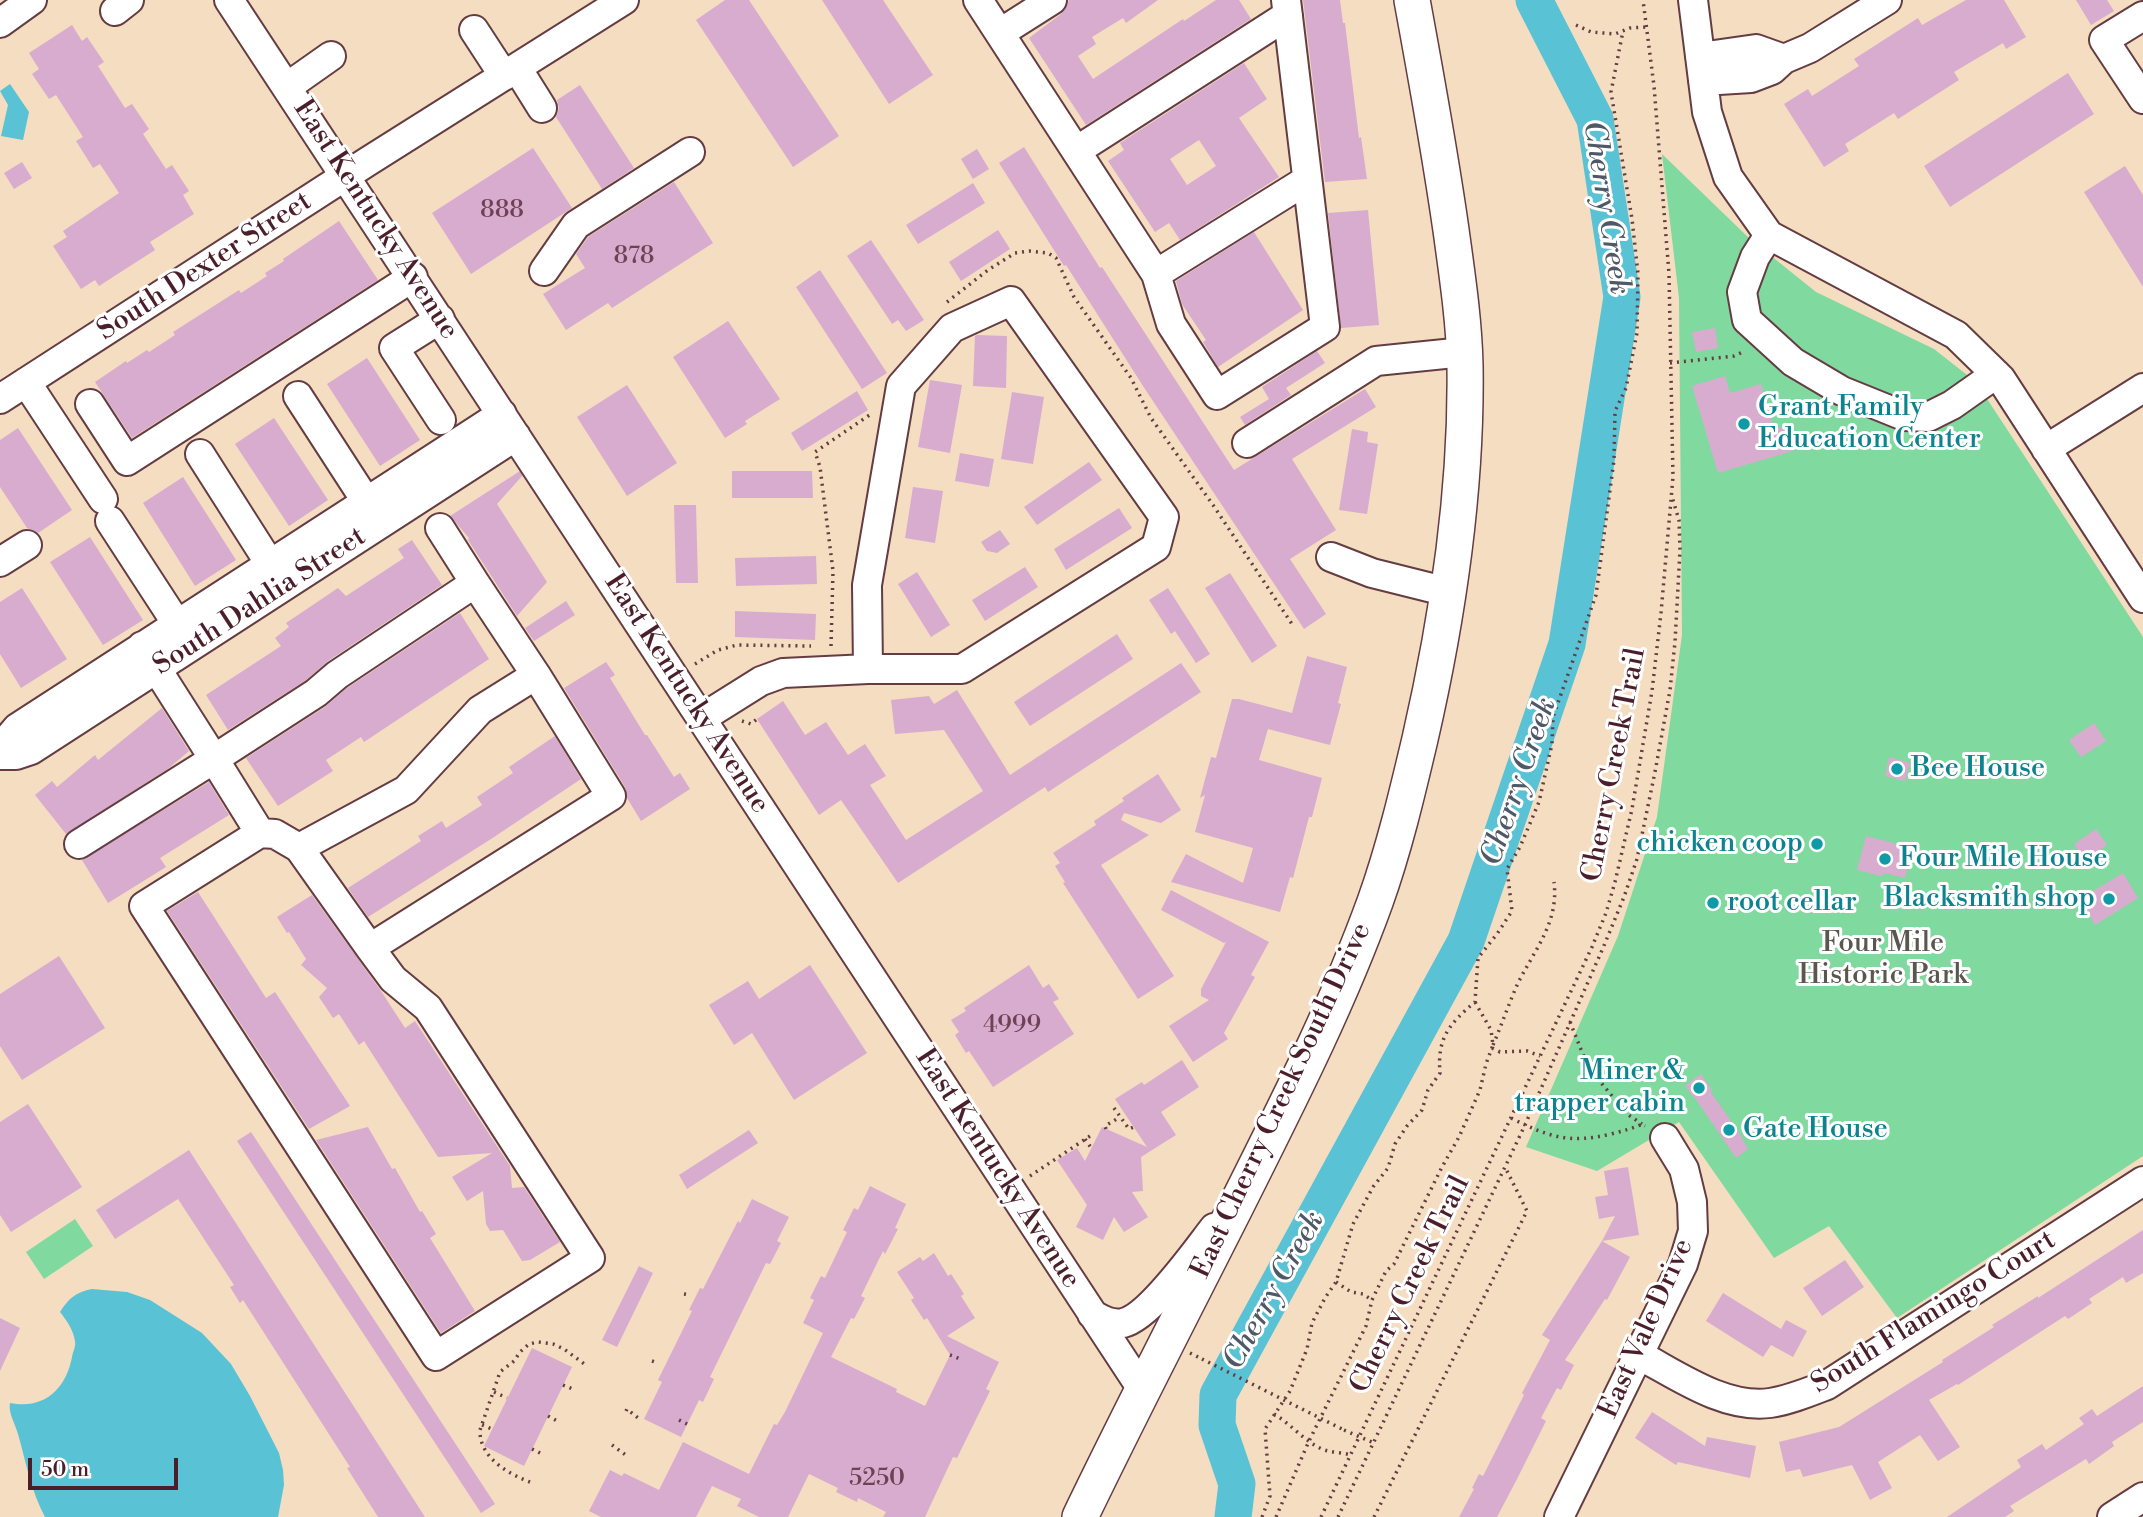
<!DOCTYPE html>
<html>
<head>
<meta charset="utf-8">
<style>
	body { margin:0 }
	#map { position:relative; width:2143px; height:1517px; overflow:hidden; background:#f4ddc1; font-family:"Libre Bodoni",serif }
	canvas { display:block }
	.scale { position:absolute; left:28px; top:1458px; width:150px; height:32px; box-sizing:border-box; border:4px solid #4a1f2b; border-top:0; padding-left:9px; font-size:21px; line-height:24px; white-space:nowrap; color:#4a1f2b; -webkit-text-stroke:5px #fff; paint-order:stroke }
</style>
</head>
<body>
<div id="map">
<canvas width="2143" height="1517"></canvas>
<div class="scale">50 m</div>
</div>
<script>
const c = document.querySelector('canvas').getContext('2d');
c.lineJoin = 'round';
function fillPath(path, color) { c.fillStyle = color; c.fill(path, 'evenodd'); }
function stroke(path, color, width, dash) { c.strokeStyle = color; c.lineWidth = width; c.lineCap = dash ? 'butt' : 'round'; c.setLineDash(dash || []); c.stroke(path); }
function drawText(font, color, halo, rows, align = 'center') {
  c.font = font + ' "Libre Bodoni",serif'; c.lineWidth = 6; c.setLineDash([]); c.textBaseline = 'middle'; c.strokeStyle = halo; c.fillStyle = color; for (const [text, x, y, turn = 0] of rows) {
    c.save(); c.translate(x, y); c.rotate((+turn || 0) * Math.PI / 180); c.textAlign = isNaN(turn) ? turn : align; if (halo) c.strokeText(text, 0, 0); c.fillText(text, 0, 0); c.restore();
  }
}
const green = new Path2D(`
	M1662 154 1750 239 1816 292 1934 349 1976 382 2143 637V1156L1897 1318 1829 1226 1774 1258 1679 1122 1597 1171 1526 1147 1618 936 1657 817 1682 635 1679 298Z
	M75 1219 93 1246 44 1279 26 1252Z`);
const water = new Path2D(`
	M10 84 29 112 23 140 1 136 8 105 0 91Z
	M92 1289 127 1292 150 1300 202 1333 231 1364 250 1396 279 1453 283 1470 284 1485 278 1517H45C31 1491 26 1462 18 1434 15 1423 8 1413 10 1403 44 1410 66 1389 72 1357 73 1351 76 1347 75 1341 73 1329 67 1321 60 1312 69 1298 76 1292 92 1289Z`);
const river = new Path2D(`
	M1233 1517 1237 1484 1217 1425 1218 1395 1466 941 1567 644 1622 297 1595 119 1534 0`);
const building = new Path2D(`
	M725 0H749L839 136 793 167 696 20Z
	M822 0H883L933 75 889 104Z
	M1069 0H1158L1126 23 1123 18 1092 37 1096 44 1078 56 1093 79 1183 19 1184 21 1216 0H1239L1251 19 1086 125 1029 38 1061 14 1066 8Z
	M1303 0H1340L1343 23H1345L1359 138 1361 137 1367 179 1325 182Z
	M1966 0H2004L2026 37 2006 49 2003 43 1954 72 1959 80 1898 119 1894 113 1845 144 1849 151 1824 167 1784 104 1808 89 1812 96 1859 66 1854 59 1918 18 1922 25Z
	M2076 0H2107L2114 11 2091 25Z
	M72 25 82 41 87 37 104 62 98 66 125 108 132 104 149 129 143 134 166 169 172 165 189 191 183 195 194 214 150 242 155 250 99 286 95 280 81 289 53 246 67 237 63 231 119 193 100 164 93 168 76 141 83 137 56 95 49 99 32 74 39 69 29 53Z
	M1244 63 1267 99 1239 118 1279 177 1180 240 1169 223 1155 232 1108 161 1124 150 1120 143ZM1199 140 1216 166 1187 185 1170 159Z
	M2068 73 2094 114 1950 207 1924 166Z
	M580 85 634 168 602 189 556 117 559 108 557 100Z
	M1024 147 1100 268 1102 267 1234 470 1365 389 1376 407 1292 459 1336 530 1290 559 1326 614 1304 629 1143 386 1066 265 1064 266 999 163Z
	M533 148 572 208 471 274 432 213Z
	M977 149 989 169 973 179 961 159Z
	M22 162 32 178 14 189 4 173Z
	M2125 166 2143 195V287L2084 192Z
	M674 182 713 243 612 308 608 303 566 330 543 294 585 268 576 254 588 237Z
	M973 183 985 203 918 244 906 225Z
	M1368 210 1379 325 1341 328 1328 213Z
	M339 221 378 280 132 438 95 382 126 361 127 363 147 350 149 352 175 335 173 332 239 290 241 293 267 276 265 273 284 261 283 259Z
	M998 230 1010 249 961 281 949 262Z
	M1254 232 1303 310 1218 367 1203 342 1206 340 1182 304 1176 281Z
	M871 240 924 320 906 331 898 320 892 324 847 256Z
	M820 270 887 373 862 389 796 287Z
	M728 321 780 399 745 421 747 424 725 438 673 357Z
	M1715 328 1718 348 1696 352 1692 332Z
	M977 335 1007 336 1006 388 973 386 975 336Z
	M1317 351 1325 363 1286 388 1291 395 1245 425 1240 417 1269 399 1262 387Z
	M367 358 420 440 380 466 327 384Z
	M1725 376 1730 393 1761 384 1774 429 1789 425 1796 450 1718 473 1692 386Z
	M930 380 962 385 950 453 918 447Z
	M627 385 677 463 627 496 577 417Z
	M857 391 868 410 802 451 791 433Z
	M1012 392 1044 397 1033 464 1001 459Z
	M274 418 328 500 289 526 235 444Z
	M18 428 72 510 38 533 27 528 0 487V440Z
	M1352 429 1368 432 1367 442 1378 444 1367 514 1339 510Z
	M960 453 994 459 989 487 955 481Z
	M1089 462 1102 480 1037 525 1024 507Z
	M520 471 523 475 497 504 547 582 517 616 468 540 469 538 450 516Z
	M732 471H812L813 498H732Z
	M183 477 236 560 195 586 143 503Z
	M913 487 943 491 935 543 905 538Z
	M674 505H696L698 583H676Z
	M1119 508 1132 528 1066 570 1054 549Z
	M1000 530 1010 544 997 553 987 551 981 542Z
	M90 537 143 620 103 645 50 562Z
	M412 540 442 585 328 661 306 680 228 730 206 695 281 646 275 638 289 627 286 623 338 588 346 596 404 558 398 549Z
	M816 556 817 584 736 586 735 558Z
	M1025 567 1038 587 985 621 972 600Z
	M917 572 950 625 931 637 898 584Z
	M1230 573 1277 646 1252 663 1205 588Z
	M22 588 67 659 21 688 0 654V602Z
	M1168 588 1210 654 1196 663 1175 631 1171 634 1149 600Z
	M566 601 575 615 534 641 525 628Z
	M735 611 816 614 815 640 735 637Z
	M460 613 489 659 364 742 361 737 326 760 333 771 278 806 246 758 325 707 347 688Z
	M1117 634 1133 659 1030 726 1014 702Z
	M1307 656 1347 667 1338 703 1341 704 1330 745 1268 729 1259 760 1322 778 1312 817H1309L1293 878 1290 877 1280 912 1171 882 1186 854 1243 883 1253 848 1195 832 1205 795 1200 798 1211 757 1216 758 1232 699H1239L1292 713Z
	M606 662 615 675 610 678 645 735H647L674 777 680 773 690 789 641 821 627 798 625 787 564 688Z
	M1181 663 1201 692 1048 792 1045 787 898 883 841 800 819 815 757 719 783 701 805 735 826 722 848 755 865 744 886 776 870 785 906 840 983 791 944 730 895 734 891 700 929 696 934 704 957 690 1010 775Z
	M162 708 189 751 169 768 66 834 35 795 52 781 57 787 95 755 98 760Z
	M2094 723 2106 741 2081 757 2069 740Z
	M555 736 581 779 491 839 368 917 348 888 421 841 418 836 442 821 446 828 482 805 477 797 513 773 509 767Z
	M1889 757 1910 763 1905 781 1885 776Z
	M1158 774 1181 810 1161 823 1124 813 1121 820 1149 835 1101 865 1174 976 1138 999 1063 883 1065 882 1055 866 1060 863 1053 853 1096 825 1094 821 1124 801 1122 798Z
	M209 782 229 815 160 858 166 867 108 903 82 860Z
	M2096 829 2107 845 2085 861 2074 844Z
	M1866 836 1912 848 1905 878 1885 873 1881 876 1857 870Z
	M2123 873 2138 898 2095 925 2080 899Z
	M1171 890 1269 942 1251 975 1255 977 1224 1033 1228 1039 1193 1062 1169 1026 1209 1000 1201 996V989L1226 942 1224 943 1161 910Z
	M198 892 266 998 275 992 350 1106 309 1129 167 911Z
	M312 895 381 991 405 1028 415 1021 510 1166 512 1188 524 1187 560 1242 530 1260 522 1261 503 1230 490 1231 486 1224 483 1191 467 1201 452 1177 492 1153 438 1157 364 1041 359 1045 339 1014 333 1018 319 997 327 988 301 965 306 959 289 932 287 933 277 917Z
	M59 956 105 1028 22 1080 0 1046V994Z
	M810 965 867 1053 794 1100 752 1033 734 1045 709 1005 748 981 759 999Z
	M1029 965 1043 988 1049 984 1059 999 1053 1002 1074 1034 993 1087 969 1051 966 1053 955 1035 959 1032 951 1020 966 1011 964 1008Z
	M1182 1060 1199 1087 1161 1112 1176 1135 1141 1157 1143 1191 1132 1192 1148 1217 1124 1232 1114 1217 1103 1240 1076 1227 1087 1205 1057 1160 1077 1148 1085 1161 1102 1127 1147 1147 1115 1099 1142 1082 1144 1085Z
	M1701 1074 1712 1090 1710 1091 1738 1131 1748 1149 1736 1158 1697 1101 1685 1086Z
	M28 1104 82 1187 11 1232 0 1215V1122Z
	M368 1127 392 1169 395 1168 420 1212 422 1211 436 1234 430 1238 475 1311 441 1333 316 1140Z
	M749 1130 758 1143 687 1189 679 1175Z
	M251 1132 495 1504 481 1513 237 1141Z
	M189 1150 273 1281 425 1517H378L347 1468 350 1467 243 1300 240 1303 230 1287 234 1285 178 1199 115 1239 96 1210Z
	M1628 1167 1639 1235 1602 1241 1615 1216 1599 1219 1595 1197 1608 1195 1604 1171Z
	M870 1186 906 1204 895 1228 898 1229 885 1254 883 1251 861 1296 865 1298 854 1319 851 1318 831 1357 897 1389 896 1392 925 1406 950 1355 927 1318 924 1320 911 1300 914 1298 897 1272 920 1257 923 1261 934 1253 948 1276 951 1274 964 1294 961 1296 975 1318 947 1336 999 1362 986 1389 990 1391 957 1458 953 1457 925 1517H883L886 1512 858 1498 857 1502 836 1492 838 1488 809 1474 788 1517H759L737 1506 741 1499 712 1486 696 1517H601L589 1511 610 1470 622 1476 624 1473 659 1490 683 1442 749 1474 774 1424 777 1425 785 1412 823 1333 803 1323 814 1300 810 1298 821 1276 825 1278 847 1232 843 1230 854 1208 858 1210Z
	M752 1199 789 1217 777 1241 781 1243 770 1264 766 1263 710 1377 714 1379 703 1402 699 1400 681 1437 644 1419 662 1382 658 1380 692 1311 689 1310 700 1288 703 1289 738 1221 740 1223Z
	M2143 1230V1273L2126 1283 2123 1277 2089 1299 2092 1303 2068 1319 2065 1316 1958 1385 1957 1384 1929 1400 1960 1447 1938 1461 1920 1435 1878 1462 1892 1488 1870 1500 1852 1465 1803 1477 1800 1469 1786 1472 1779 1442 1839 1427 1943 1362 1942 1360 1994 1327 1992 1325 2038 1296V1298Z
	M1602 1241 1630 1257 1607 1300 1605 1299 1565 1360 1574 1365 1561 1390 1557 1388 1541 1418 1546 1421 1516 1481 1497 1517H1459L1474 1489 1472 1488 1479 1474 1483 1476 1524 1395 1522 1393 1550 1340 1542 1335Z
	M1845 1260 1864 1287 1822 1316 1803 1288Z
	M639 1266 653 1273 617 1347 602 1340Z
	M1723 1293 1781 1329 1786 1320 1807 1331 1793 1357 1771 1345 1763 1357 1706 1321Z
	M0 1318 20 1328 0 1371Z
	M532 1348 572 1367 524 1466 484 1446Z
	M2143 1386V1422L2112 1442 2114 1446 2089 1464 2086 1459 2010 1506 2014 1511 2005 1517H1947L2021 1467 2017 1460 2042 1444 2046 1450 2084 1424 2079 1418 2092 1409 2097 1416Z
	M1652 1412 1705 1446 1707 1437 1756 1446 1750 1478 1678 1462 1676 1465 1651 1449 1635 1438Z`);
const path = new Path2D(`
	M1576 25 1591 32 1615 34 1630 28 1646 27
	M947 302 988 270 1015 253 1029 251 1048 253 1056 258 1074 297 1131 378 1151 418 1213 505 1292 624
	M1670 363 1734 356 1745 351
	M831 646 833 571 820 467 815 452 871 414
	M695 664 718 650 737 645 811 646
	M742 721 751 724 757 719
	M1570 1022 1588 1067 1627 1114 1642 1124
	M1493 1045C1502 1024 1509 1003 1518 983 1535 949 1559 922 1554 882
	M1492 1048 1500 1052 1527 1051 1540 1056
	M1114 1108 1129 1129 1134 1127
	M1511 1118C1549 1137 1569 1144 1611 1134 1622 1131 1632 1129 1642 1124L1645 1126
	M1106 1129 1105 1126 1120 1117
	M1085 1139 1092 1149
	M1030 1176 1090 1136
	M1336 1282 1351 1292 1363 1294 1372 1300
	M684 1294 690 1295
	M1190 1353 1202 1359
	M950 1355 963 1360
	M652 1361 658 1363
	M563 1385 575 1390
	M494 1392 507 1398
	M626 1411 627 1409 638 1418
	M1274 1414C1291 1424 1304 1441 1322 1449 1331 1453 1341 1452 1351 1455
	M548 1416 559 1422
	M679 1420 691 1426
	M482 1425 492 1429
	M1344 1430 1374 1443
	M612 1445 627 1456
	M532 1449 544 1455
	M530 1482C508 1474 479 1457 480 1430L500 1372 514 1361 520 1352 529 1344 538 1342 553 1344 564 1349 587 1366
	M1262 1517 1270 1496 1265 1429 1290 1391 1307 1349 1312 1323 1325 1298 1336 1282 1353 1224 1373 1187 1388 1168 1395 1144 1407 1126 1422 1110 1428 1090 1440 1073C1437 1038 1449 1024 1475 1002L1478 958 1497 934 1512 911 1507 869 1520 847 1539 802 1552 744 1553 717 1596 595 1614 460 1615 411 1626 388 1637 333 1638 274 1632 219 1611 92 1623 31
	M1276 1517 1309 1441 1366 1326 1372 1300 1386 1271 1394 1264 1442 1167 1459 1137 1480 1090 1486 1064 1493 1045 1491 1030 1475 1002
	M1321 1517 1592 947 1606 913 1615 882 1632 809 1652 691 1661 613 1673 477 1669 274 1654 86 1643 0
	M1338 1517 1525 1125 1603 948 1624 897 1637 859 1655 772 1670 690 1675 642 1680 550 1679 520 1672 497
	M1374 1517 1527 1211 1505 1167`);
const minor = new Path2D(`
	M229 0C537 461 837 927 1142 1389
	M978 0 1156 274 1307 180
	M1693 0 1707 112 1728 177 1769 235 1956 335 2001 379 2143 598
	M115 11 129 0
	M2143 16 2104 40 2143 99
	M0 23 32 0
	M474 30 504 76
	M1000 33 1052 0
	M1700 57 1756 49 1784 59
	M517 68 542 108
	M1703 81 1751 78 1772 70 1784 59 1810 48 1887 0
	M287 87 331 56
	M1076 151 1288 15
	M1769 235 1755 257 1742 292 1747 320 1793 362 1842 391 1904 416 1928 417 1952 405 1996 374
	M544 271 576 225 690 152
	M1156 274 1171 324 1217 395 1325 327 1286 0
	M440 319 394 348 441 420
	M26 382 103 499
	M298 396 366 501
	M0 399 367 162 624 0
	M90 404 127 461 413 277
	M1247 443 1376 361 1464 352
	M2046 449 2143 388
	M200 454 270 564
	M110 521 177 624
	M440 528 475 583
	M1331 557 1372 573 1448 592
	M0 562 27 545
	M702 718 761 681 783 673 868 669H962L1156 547 1164 517 1011 301 952 328 901 386 867 585 868 669
	M0 748 17 728 502 414
	M0 755H16L31 750 516 436
	M260 833 144 906 436 1356 590 1258 428 1008 393 979 370 948
	M79 844 214 759 260 833 275 834 299 848 406 790 480 710 536 675 475 583 337 675 316 693 214 759 142 646
	M299 848 370 948 611 796 536 675
	M1092 1314C1102 1320 1111 1325 1123 1323 1150 1317 1196 1251 1214 1228
	M1639 1355C1677 1375 1724 1409 1770 1403 1790 1400 1809 1392 1827 1385L2143 1181
	M1559 1517 1683 1264 1693 1231 1692 1202 1684 1169 1665 1138
	M2112 1517 2143 1497`);
const major = new Path2D(`
	M1080 1517C1130 1413 1183 1311 1235 1208 1285 1108 1337 1007 1375 902 1394 849 1407 794 1420 739 1448 617 1467 491 1465 365 1464 320 1457 274 1451 230 1440 153 1426 76 1412 0`);
const pathBridge = new Path2D(`
	M1202 1359 1344 1430`);
const markers = [
	[1744,424,7,"#0f9aa8"],
	[1897,769,7,"#0f9aa8"],
	[1817,844,7,"#0f9aa8"],
	[1885,859,7,"#0f9aa8"],
	[2109,899,7,"#0f9aa8"],
	[1713,903,7,"#0f9aa8"],
	[1699,1088,7,"#0f9aa8"],
	[1729,1130,7,"#0f9aa8"]
];
const numberNames = [
	["888",502,211],
	["878",634,257],
	["4999",1012,1026],
	["5250",877,1479]
];
const streetNames = [
	["East Kentucky Avenue",375,220,57],
	["South Dexter Street",205,267,-33],
	["South Dahlia Street",260,602,-33],
	["East Kentucky Avenue",686,694,57],
	["Cherry Creek Trail",1615,765,-79],
	["East Cherry Creek South Drive",1282,1101,-65],
	["East Kentucky Avenue",997,1169,57],
	["Cherry Creek Trail",1411,1285,-64],
	["South Flamingo Court",1934,1313,-32],
	["East Vale Drive",1647,1329,-66]
];
const cultureNames = [
	["Grant Family",1758,408],
	["Education Center",1758,440],
	["Bee House",1911,769],
	["chicken coop",1803,844,"right"],
	["Four Mile House",1899,859],
	["Blacksmith shop",2095,899,"right"],
	["root cellar",1727,903],
	["Miner &",1685,1072,"right"],
	["trapper cabin",1685,1104,"right"],
	["Gate House",1743,1130]
];
const parkNames = [
	["Four Mile",1883,944],
	["Historic Park",1883,976]
];
const waterNames = [
	["Cherry Creek",1605,208,81],
	["Cherry Creek",1520,782,-71],
	["Cherry Creek",1275,1291,-61]
];
fillPath(green, '#80d99e');
fillPath(water, '#59c2d4');
stroke(river, '#59c2d4', 37);
fillPath(building, '#d8accf');
stroke(minor, '#643c42', 32);
stroke(major, '#643c42', 38);
stroke(path, '#643c42', 3.5, [2, 5]);
stroke(minor, '#fff', 28);
stroke(major, '#fff', 35);
stroke(pathBridge, '#643c42', 3.5, [2, 5]);
for (const [x, y, r, color] of markers) { const dot = new Path2D(); dot.arc(x, y, r, 0, 2 * Math.PI); c.fillStyle = color; c.fill(dot); stroke(dot, '#fff', 2.5); }
drawText('24px', '#6e4254', null, numberNames);
drawText('28px', '#4a1f2b', '#fff', streetNames);
drawText('28px', '#0d838f', '#fff', cultureNames, 'left');
drawText('28px', '#5a574e', '#fff', parkNames);
drawText('italic 30px', '#4f5866', '#fff', waterNames);
</script>
</body>
</html>
